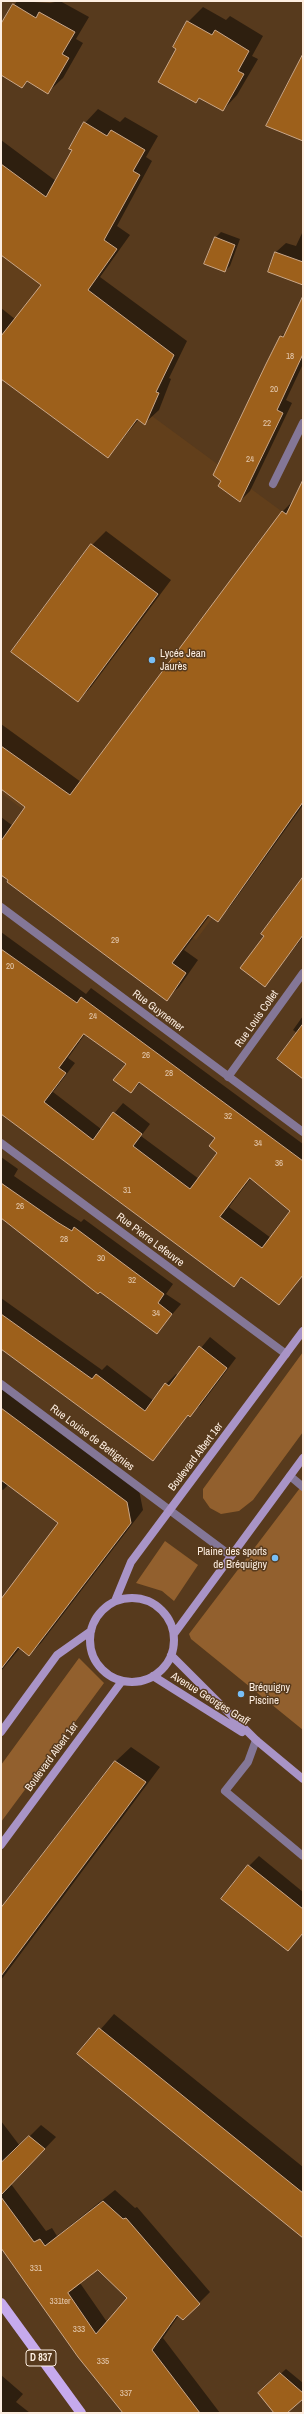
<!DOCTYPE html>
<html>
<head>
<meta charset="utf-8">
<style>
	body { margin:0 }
	#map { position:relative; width:304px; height:2414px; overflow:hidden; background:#573a1d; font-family:"Archivo Narrow",sans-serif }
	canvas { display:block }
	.frame { position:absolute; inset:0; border:2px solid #fdeee1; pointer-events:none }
</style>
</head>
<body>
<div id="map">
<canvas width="304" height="2414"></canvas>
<div class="frame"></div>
</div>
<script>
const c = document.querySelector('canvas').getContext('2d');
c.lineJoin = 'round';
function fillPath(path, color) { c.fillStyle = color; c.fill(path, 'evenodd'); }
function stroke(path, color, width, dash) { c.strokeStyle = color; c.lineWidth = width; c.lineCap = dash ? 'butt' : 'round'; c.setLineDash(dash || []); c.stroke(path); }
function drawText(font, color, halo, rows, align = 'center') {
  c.font = font + ' "Archivo Narrow",sans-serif'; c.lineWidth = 3; c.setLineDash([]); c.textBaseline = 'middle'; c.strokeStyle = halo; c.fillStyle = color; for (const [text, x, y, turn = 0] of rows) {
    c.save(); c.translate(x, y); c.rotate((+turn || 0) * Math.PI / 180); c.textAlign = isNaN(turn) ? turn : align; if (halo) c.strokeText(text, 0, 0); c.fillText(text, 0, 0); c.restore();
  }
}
const built = new Path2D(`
	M1 255 156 370 141 408 303 527V797L196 940 1 793Z`);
const green = new Path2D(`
	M303 1352V1432L253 1500 239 1511 221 1514 210 1508 203 1498V1489Z
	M303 1484V1730L191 1639 189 1634Z
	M165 1541 198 1565 174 1601 162 1591 136 1583Z
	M79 1658 104 1683 1 1822V1765Z`);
const shadow = new Path2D(`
	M17 1 50 3 60 1 89 17 76 39 83 43 63 78 48 92 28 81 22 87 1 74V26Z
	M203 7 226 20 230 16 263 36 252 56 258 59 237 95 223 110 201 97 196 102 178 49 174 47 188 22Z
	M98 109 120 122 125 117 158 136 146 157 152 161 117 226 130 235 100 277 187 341 169 378 171 379 159 410 145 423 139 419 108 457 1 377V308L15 319 43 285 1 254V140L56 181 74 150 85 123Z
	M303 231V284L269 271 276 252 286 243 296 246Z
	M221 232 240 239 230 266 225 271 206 263 216 237Z
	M303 299V364L286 400 292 403 250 491 240 501 281 337 287 331Z
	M303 481V805L229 908 217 920 210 915 184 950 198 960 179 987 166 999 1 874V817L13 826 27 807 1 788V724L81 782 282 512 294 500Z
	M106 531 171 580 91 687 78 701 12 652 92 545Z
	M303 880V937L265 985 266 935Z
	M1 932 86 994 91 988 303 1144V1275L279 1303 243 1277 234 1285 1 1113ZM85 1034 127 1064 131 1092 141 1082 216 1138 219 1152 199 1179 141 1136 150 1124 123 1103 101 1129 53 1092 75 1063 68 1058ZM251 1178 292 1210 271 1238 229 1207Z
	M303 1016V1078L297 1033 293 1030Z
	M1 1157 18 1169 14 1176 67 1213 81 1222 84 1219 173 1284 166 1294 181 1304 157 1332 100 1291 98 1293 1 1217Z
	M1 1298 102 1370 107 1365 154 1401 166 1384 176 1374 178 1376 210 1337 236 1358 200 1406 189 1414 153 1460 1 1348Z
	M1 1388 139 1490 143 1510 41 1643 29 1655 20 1648 1 1671V1601L60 1523 9 1484 3 1490 1 1489Z
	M131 1747 160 1767 1 1980V1910L116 1761Z
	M259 1856 303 1892V1934L288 1950 249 1866Z
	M114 2014 303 2167V2236L79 2054Z
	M1 2121 20 2146 41 2125 56 2137 11 2184 46 2231 52 2228 57 2236 115 2190 135 2208 137 2207 210 2292 199 2303 179 2315 163 2338 220 2413H124L1 2247ZM98 2269 128 2298 107 2322 80 2283Z
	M286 2369 303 2383V2398L285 2413H277L265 2388Z
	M1 2375 23 2394 16 2402 30 2413H1Z`);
const building = new Path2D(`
	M13 4 36 18 39 12 75 32 62 54 69 58 48 94 27 81 22 88 1 75V24Z
	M187 21 212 35 215 30 249 51 238 71 244 74 223 111 199 98 196 103 158 82 176 49 173 47Z
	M303 54V141L266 126Z
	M84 122 107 136 111 130 145 150 133 171 140 175 104 240 117 249 88 290 174 355 156 392 159 393 145 425 137 419 108 458 1 379V336L41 285 1 255V164L46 197 72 150 69 149Z
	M215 237 235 245 225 272 204 264Z
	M275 252 303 262V285L268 272Z
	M303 296V354L277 410 283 413 240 502 218 486 221 481 213 475 266 364 280 336 283 337Z
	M303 480V802L218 922 208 915 172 963 186 973 167 1001 7 882 8 880 1 875V841L25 807 1 789V746L70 795 282 511 286 514Z
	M91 544 158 594 78 702 11 652Z
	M303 877V935L265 987 240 968 264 936 261 934Z
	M1 949 77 1003 81 997 303 1161V1275L279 1305 241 1277 234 1287 1 1114ZM84 1034 126 1064 113 1080 131 1093 139 1082 215 1138 209 1146 217 1153 190 1189 133 1146 142 1134 113 1112 93 1140 44 1102 66 1073 59 1068ZM250 1178 290 1211 262 1248 220 1217Z
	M303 1024V1079L277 1059Z
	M1 1183 57 1222 72 1231 74 1227 164 1294 158 1303 172 1314 157 1334 100 1292 98 1294 1 1218Z
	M1 1314 92 1379 96 1374 145 1411 165 1383 169 1386 199 1346 227 1368 190 1417 188 1415 153 1461 1 1349Z
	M1 1408 127 1502 131 1523 29 1656 18 1647 1 1669V1599L58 1523 1 1480Z
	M115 1761 146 1782 1 1976V1908Z
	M248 1865 303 1909V1933L288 1951 221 1899Z
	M99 2028 303 2193V2238L77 2054Z
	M29 2136 45 2149 1 2195V2163Z
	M1 2197 34 2242 40 2239 45 2246 103 2201 123 2219 126 2218 200 2304 183 2320 177 2315 152 2350 200 2413H123L78 2357 1 2248ZM98 2270 127 2298 96 2334 68 2293Z
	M280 2373 303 2393V2399L287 2413H274L258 2393Z`);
const street = new Path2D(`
	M273 484 303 423
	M1 907 303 1132
	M228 1077 303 973
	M1 1143 286 1354
	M1 1384 231 1556
	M290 1476 303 1487
	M256 1740 248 1762 225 1791 303 1856`);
const secondary = new Path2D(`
	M90 1640a42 42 0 1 1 84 0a42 42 0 1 1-84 0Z
	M115 1601 131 1562 303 1331
	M174 1634 303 1458
	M171 1655 256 1740 303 1779
	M153 1676 242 1732
	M1 1732 57 1655 91 1631
	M1 1845 122 1681`);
const primary = new Path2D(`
	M1 2303 81 2413`);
const markers = [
	[152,660,4,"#78bff7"],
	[275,1558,4,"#78bff7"],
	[241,1694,4,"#78bff7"]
];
const numberNames = [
	["18",290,357],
	["20",274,390],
	["22",267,424],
	["24",250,460],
	["29",115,941],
	["20",10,967],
	["24",93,1017],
	["26",146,1056],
	["28",169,1074],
	["32",228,1117],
	["34",258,1144],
	["36",279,1164],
	["31",127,1191],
	["26",20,1207],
	["28",64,1240],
	["30",101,1259],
	["32",132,1281],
	["34",156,1314],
	["331",36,2269],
	["331ter",60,2302],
	["333",79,2330],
	["335",103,2362],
	["337",126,2394]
];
const shields = [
	[41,2358,30]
];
const shieldNames = [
	["D 837",41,2358]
];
const poiNames = [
	["Lycée Jean",160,654],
	["Jaurès",160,667],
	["Plaine des sports",267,1552,"right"],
	["de Bréquigny",267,1565,"right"],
	["Bréquigny",249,1688],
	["Piscine",249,1701]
];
const streetNames = [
	["Rue Guynemer",158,1011,37],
	["Rue Louis Collet",257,1019,-55],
	["Rue Pierre Lefeuvre",150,1240,37],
	["Rue Louise de Bettignies",92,1438,37],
	["Boulevard Albert 1er",196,1457,-53],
	["Avenue Georges Graff",210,1699,32],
	["Boulevard Albert 1er",52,1757,-54]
];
fillPath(built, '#623f1b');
fillPath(green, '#92602e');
fillPath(shadow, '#0007');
fillPath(building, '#9d601b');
stroke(building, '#caa788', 1);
stroke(street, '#847797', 8);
stroke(secondary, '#a994c7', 8);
stroke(primary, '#c6aaec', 10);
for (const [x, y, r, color] of markers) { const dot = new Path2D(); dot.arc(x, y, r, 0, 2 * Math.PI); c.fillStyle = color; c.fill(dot); stroke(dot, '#573a1d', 1.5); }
drawText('9px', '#e5cab0', null, numberNames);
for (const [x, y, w] of shields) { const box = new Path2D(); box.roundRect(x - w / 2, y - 8, w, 16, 3); c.fillStyle = '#573a1d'; c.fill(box); stroke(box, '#fdeee1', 1); }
drawText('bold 10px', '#fdeee1', null, shieldNames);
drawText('11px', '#fdeee1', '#573a1d', poiNames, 'left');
drawText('11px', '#fdeee1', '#573a1d', streetNames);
</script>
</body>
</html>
